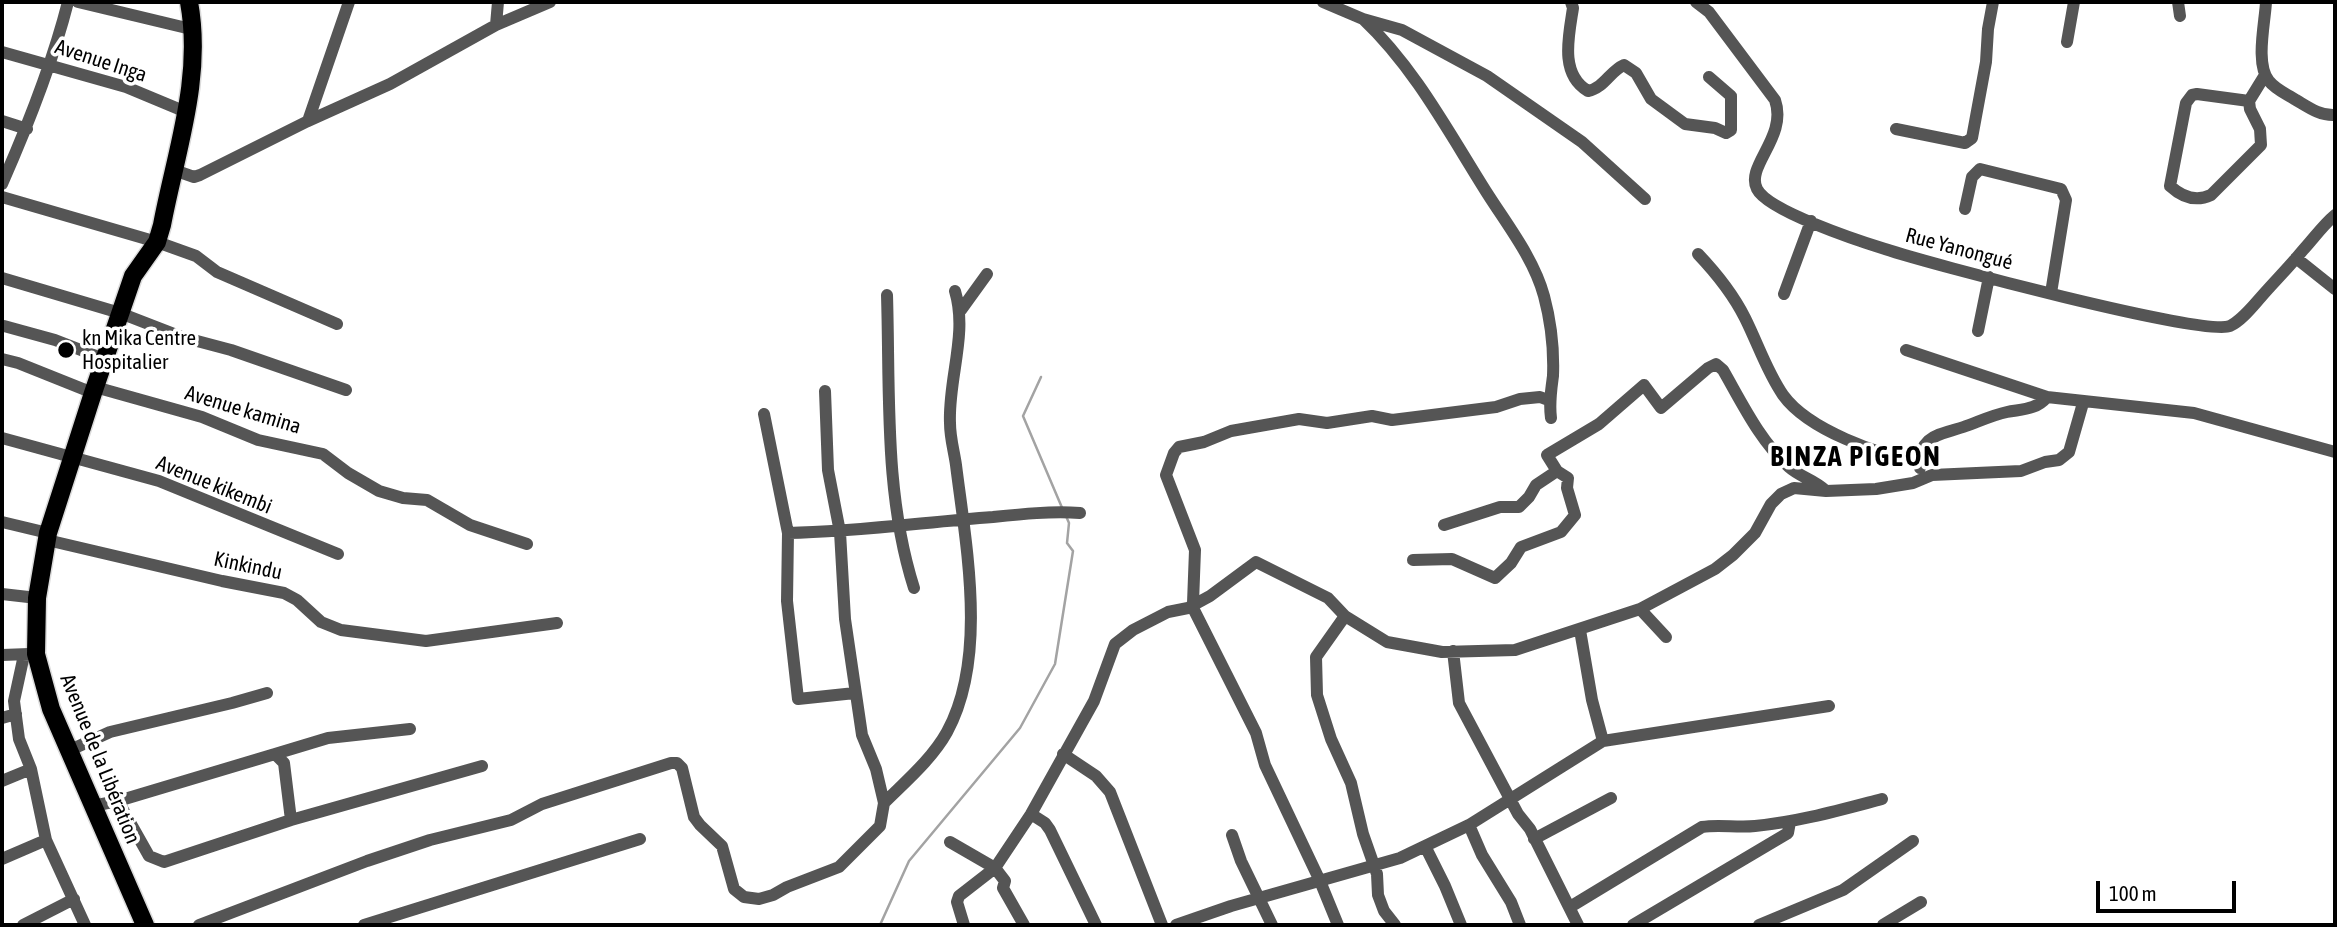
<!DOCTYPE html>
<html>
<head>
<meta charset="utf-8">
<style>
	body { margin:0 }
	#map { position:relative; width:2337px; height:927px; overflow:hidden; background:#fff; font-family:"Asap Condensed",sans-serif }
	canvas { display:block }
	.frame { position:absolute; inset:0; border:4px solid #000; pointer-events:none }
	.scale { position:absolute; left:2096px; top:881px; width:140px; height:32px; box-sizing:border-box; border:4px solid #000; border-top:0; padding-left:9px; font-size:21px; line-height:24px; white-space:nowrap; color:#000; -webkit-text-stroke:5px #fff; paint-order:stroke }
</style>
</head>
<body>
<div id="map">
<canvas width="2337" height="927"></canvas>
<div class="frame"></div>
<div class="scale">100 m</div>
</div>
<script>
const c = document.querySelector('canvas').getContext('2d');
c.lineJoin = 'round';
function stroke(path, color, width, dash) { c.strokeStyle = color; c.lineWidth = width; c.lineCap = dash ? 'butt' : 'round'; c.setLineDash(dash || []); c.stroke(path); }
function drawText(font, color, halo, rows, align = 'center') {
  c.font = font + ' "Asap Condensed",sans-serif'; c.lineWidth = 7; c.setLineDash([]); c.textBaseline = 'middle'; c.strokeStyle = halo; c.fillStyle = color; for (const [text, x, y, turn = 0] of rows) {
    c.save(); c.translate(x, y); c.rotate((+turn || 0) * Math.PI / 180); c.textAlign = isNaN(turn) ? turn : align; if (halo) c.strokeText(text, 0, 0); c.fillText(text, 0, 0); c.restore();
  }
}
const stream = new Path2D(`
	M1041 377 1023 416 1063 510
	M880 925 909 861 1020 728 1055 664 1073 551 1067 543 1069 523 1066 516`);
const minor = new Path2D(`
	M78 2 195 30
	M1323 2 1363 19 1402 30 1487 76 1582 142 1645 199
	M1571 2 1573 8C1569 35 1559 74 1588 91 1604 88 1610 71 1624 65L1636 73 1651 99 1685 124 1715 128 1726 133 1731 130V96L1709 77
	M1696 2 1709 12 1775 100C1788 137 1745 166 1757 189 1768 211 1859 241 1885 249 1927 263 2204 337 2230 326 2242 320 2252 307 2261 297 2275 281 2290 266 2303 250 2314 238 2323 225 2335 215
	M2178 2 2180 16
	M2266 2C2265 23 2255 64 2269 81 2276 90 2287 94 2296 100 2308 107 2320 116 2335 115
	M1363 19C1415 68 1449 133 1487 193 1508 226 1534 259 1544 296 1551 322 1554 350 1553 376 1551 391 1549 403 1551 418
	M496 25 498 2
	M2067 42 2074 2
	M2 52 126 87 186 112
	M2249 101 2197 94 2192 95 2186 103 2170 186C2182 197 2196 202 2211 195L2261 145 2260 129 2250 109 2249 101 2265 75
	M2 121 27 129
	M308 121 349 2
	M1896 129 1965 143 1972 138 1986 62 1988 29 1993 2
	M174 170 194 177 200 175 308 121 390 84 496 25 550 2
	M2 184C28 125 52 65 68 2
	M2 197 157 242 196 256 217 272 337 324
	M1965 209 1972 177 1980 169 2061 189 2066 200 2051 293
	M1698 254C1717 274 1733 294 1745 318 1758 344 1767 372 1783 395 1809 431 1879 454 1920 463
	M2296 258 2335 289
	M2 278 120 313 182 337 231 350 346 390
	M1784 294 1811 221
	M887 295C890 393 884 494 914 588
	M961 310 987 274
	M4 326 55 340 104 359
	M1978 331 1989 277
	M1906 350 2047 397 2194 413 2335 452
	M2 359 18 363 93 393
	M95 387 202 417 258 440 323 454 348 473 379 491 403 498 427 500 470 525 527 544
	M764 414 788 533 787 601 798 699 855 693
	M2 438 159 481 338 554
	M1920 468C1918 433 1942 435 1966 426 1980 421 1993 415 2007 412 2022 409 2036 410 2047 397
	M2 522 48 533
	M1444 525 1500 507H1519L1529 497 1536 485 1557 471 1547 455 1599 424 1644 385 1661 408 1708 368 1716 364 1723 370C1742 403 1760 441 1789 467 1800 477 1815 480 1826 491
	M788 533C857 532 925 522 993 517 1022 514 1051 511 1080 513
	M47 540 222 581 284 593 297 600 321 622 341 630 426 641 557 623
	M1413 560 1452 559 1495 578 1511 563 1521 547 1561 532 1575 515 1567 488 1568 478 1557 471
	M2 594 37 598
	M1193 603 1195 550 1166 475 1174 453 1179 447 1204 442 1231 431 1299 419 1327 423 1372 416 1392 420 1496 407 1520 399 1540 397 1548 400
	M1192 606 1256 733 1265 765 1320 881 1338 925
	M1640 609 1666 637
	M1345 616 1316 657 1317 695 1331 739 1351 783 1363 834 1377 874 1378 895 1384 911 1395 925
	M1580 630 1592 700 1603 741
	M1453 651 1459 703 1518 814 1530 829 1578 925
	M2 655 29 654
	M24 655 14 701 19 739 31 769 46 840 85 925
	M2 718 16 714
	M68 751 110 732 232 703 267 693
	M275 754 328 738 410 729
	M1063 754 1096 776 1110 792 1162 925
	M2 781 31 769
	M118 801 149 856 164 862 291 820 482 766
	M884 803C906 781 932 759 947 732 988 657 966 546 956 465 954 451 950 438 950 423 948 379 968 334 955 291
	M92 806 118 801 275 754 284 763 291 820
	M1031 814 1045 823 1050 830 1096 925
	M1469 825 1482 855 1511 902 1520 925
	M1232 835 1241 861 1272 925
	M1534 839 1611 798
	M950 842 995 868 1005 881 1003 888 1024 925
	M1425 846 1445 886 1461 925
	M2 859 46 840
	M1570 907 1702 827C1719 824 1737 828 1755 826 1798 822 1840 810 1882 799
	M23 925 74 899
	M199 925 367 861 430 840 511 820 542 804 671 763H677L682 768 694 817 700 825 722 846 734 889 744 897 759 899 773 895 787 887 839 867 880 826 884 803 876 769 862 735 845 619 840 532 828 470 825 391
	M364 925 640 839
	M964 925 957 902 959 896 995 868 1031 814 1094 701 1115 644 1133 630 1168 612 1188 608 1210 596 1256 562 1328 598 1345 616 1387 642 1442 652 1515 650 1640 609 1715 569 1733 555 1755 533 1771 504 1781 494 1794 488 1826 491 1876 489 1913 483 1932 475 2021 471 2045 462 2059 460 2069 452 2083 403
	M1176 925 1231 906 1400 858 1469 825 1603 741 1829 706
	M1633 925 1788 833 1790 822
	M1759 925 1843 890 1913 841
	M1883 925 1921 902`);
const highway = new Path2D(`
	M145 925 51 709 36 654 37 598 48 533 93 393 133 276 157 242 162 225C176 151 203 78 189 2`);
const markers = [
	[66,350,9,"#000"]
];
const streetNames = [
	["Avenue Inga",101,61,18],
	["Rue Yanongué",1959,249,15],
	["Avenue kamina",243,410,17],
	["Avenue kikembi",214,485,22],
	["Kinkindu",248,566,12],
	["Avenue de la Libération",100,759,68]
];
const poiNames = [
	["kn Mika Centre",82,338],
	["Hospitalier",82,362]
];
const districtNames = [
	["BINZA PIGEON",1856,457]
];
stroke(stream, '#a3a3a3', 2.5);
stroke(highway, '#dbdbdb', 21);
stroke(minor, '#555', 12);
stroke(highway, '#000', 18);
for (const [x, y, r, color] of markers) { const dot = new Path2D(); dot.arc(x, y, r, 0, 2 * Math.PI); c.fillStyle = color; c.fill(dot); stroke(dot, '#fff', 2.5); }
drawText('21px', '#000', '#fff', streetNames);
drawText('21px', '#000', '#fff', poiNames, 'left');
c.letterSpacing = '2px';
drawText('bold 28px', '#000', '#fff', districtNames);
c.letterSpacing = '0px';
</script>
</body>
</html>
